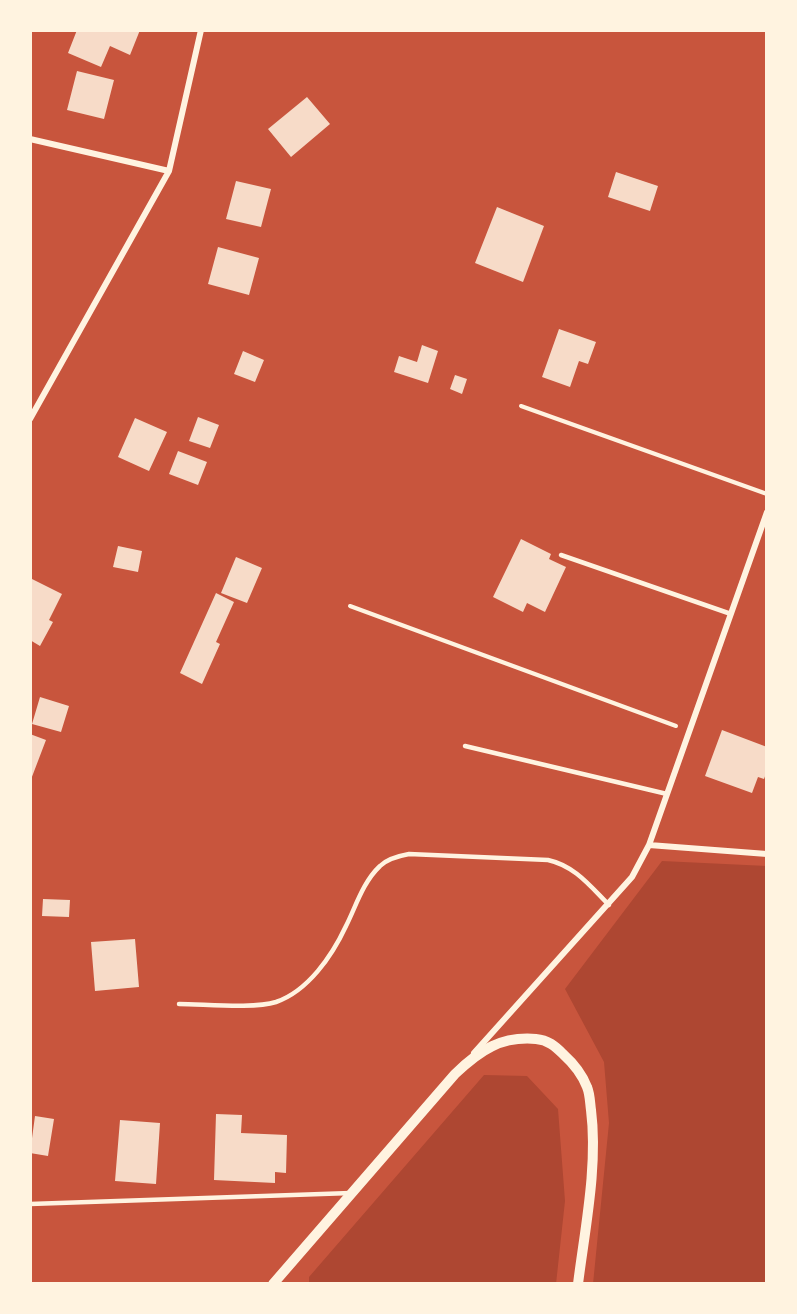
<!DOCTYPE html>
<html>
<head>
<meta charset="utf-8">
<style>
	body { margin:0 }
	#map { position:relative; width:797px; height:1314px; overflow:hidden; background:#c8553d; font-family:Bitter,serif }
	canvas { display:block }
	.frame { position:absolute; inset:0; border:32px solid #fff3e0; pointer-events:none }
</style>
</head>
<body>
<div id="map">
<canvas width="797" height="1314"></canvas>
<div class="frame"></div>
</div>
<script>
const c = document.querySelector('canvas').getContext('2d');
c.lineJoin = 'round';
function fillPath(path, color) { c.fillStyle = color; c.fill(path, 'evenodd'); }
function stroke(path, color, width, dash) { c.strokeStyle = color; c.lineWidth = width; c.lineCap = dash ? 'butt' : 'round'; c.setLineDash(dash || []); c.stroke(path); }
const green = new Path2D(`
	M662 861 767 866V1284H593L609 1123 604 1062 565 989Z
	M484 1075 527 1076 558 1109 565 1201 556 1284H309V1277Z`);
const building = new Path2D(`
	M77 30H140L130 55 110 46 101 67 68 53Z
	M77 71 114 80 104 119 67 110Z
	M307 97 330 124 291 157 268 129Z
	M616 172 658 186 650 211 608 197Z
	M236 181 271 189 261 227 226 219Z
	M497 207 544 226 523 282 475 263Z
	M218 247 259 258 249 295 208 284Z
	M559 329 596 342 588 364 579 361 570 387 542 377Z
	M422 345 438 351 428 383 394 372 399 356 417 362Z
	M243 351 264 360 255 382 234 374Z
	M455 375 467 379 462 394 450 389Z
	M198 417 219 425 210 448 189 441Z
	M135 418 167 432 149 471 118 457Z
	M178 451 207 462 198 485 169 474Z
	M521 539 551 554 549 559 566 567 545 612 527 603 523 612 493 597Z
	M118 546 142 551 138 572 113 567Z
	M236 557 262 568 247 603 221 593Z
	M30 578 62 594 49 620 53 622 40 646 30 640Z
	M216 593 234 602 216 642 220 644 202 684 180 673Z
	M40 697 69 706 61 732 32 724Z
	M722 730 767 747V771L764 779 758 777 752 793 705 776Z
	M30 734 46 740 30 782Z
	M43 899 70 900 69 917 42 916Z
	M135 939 139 987 95 991 91 942Z
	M216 1114 242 1115 241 1133 287 1135 286 1173 275 1172V1183L214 1180Z
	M35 1116 54 1119 48 1156 30 1153Z
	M120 1120 160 1123 156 1184 115 1181Z`);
const path = new Path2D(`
	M521 406 767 494
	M350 606 676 726`);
const service = new Path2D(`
	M561 555 731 614
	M465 746 667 794
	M179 1004C204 1004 254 1009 276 1002 308 991 332 956 346 926 356 906 363 882 380 866 387 859 398 856 409 854L548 860C575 866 590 886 609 905
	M30 1204 351 1193`);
const minor = new Path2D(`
	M30 139 169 171
	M30 419 169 171 201 30
	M649 845 767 854
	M474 1053 632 877 649 845 767 512`);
const tertiary = new Path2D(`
	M273 1284 455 1074C480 1050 501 1036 536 1039 548 1040 555 1046 563 1054 573 1063 582 1074 587 1087 590 1094 590 1103 591 1110 598 1166 585 1228 578 1284`);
fillPath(green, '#ae4732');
fillPath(building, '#f7dbc8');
stroke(path, '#fff3e0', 4);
stroke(service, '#fff3e0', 4.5);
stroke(minor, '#fff3e0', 6);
stroke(tertiary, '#fff3e0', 10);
</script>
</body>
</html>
